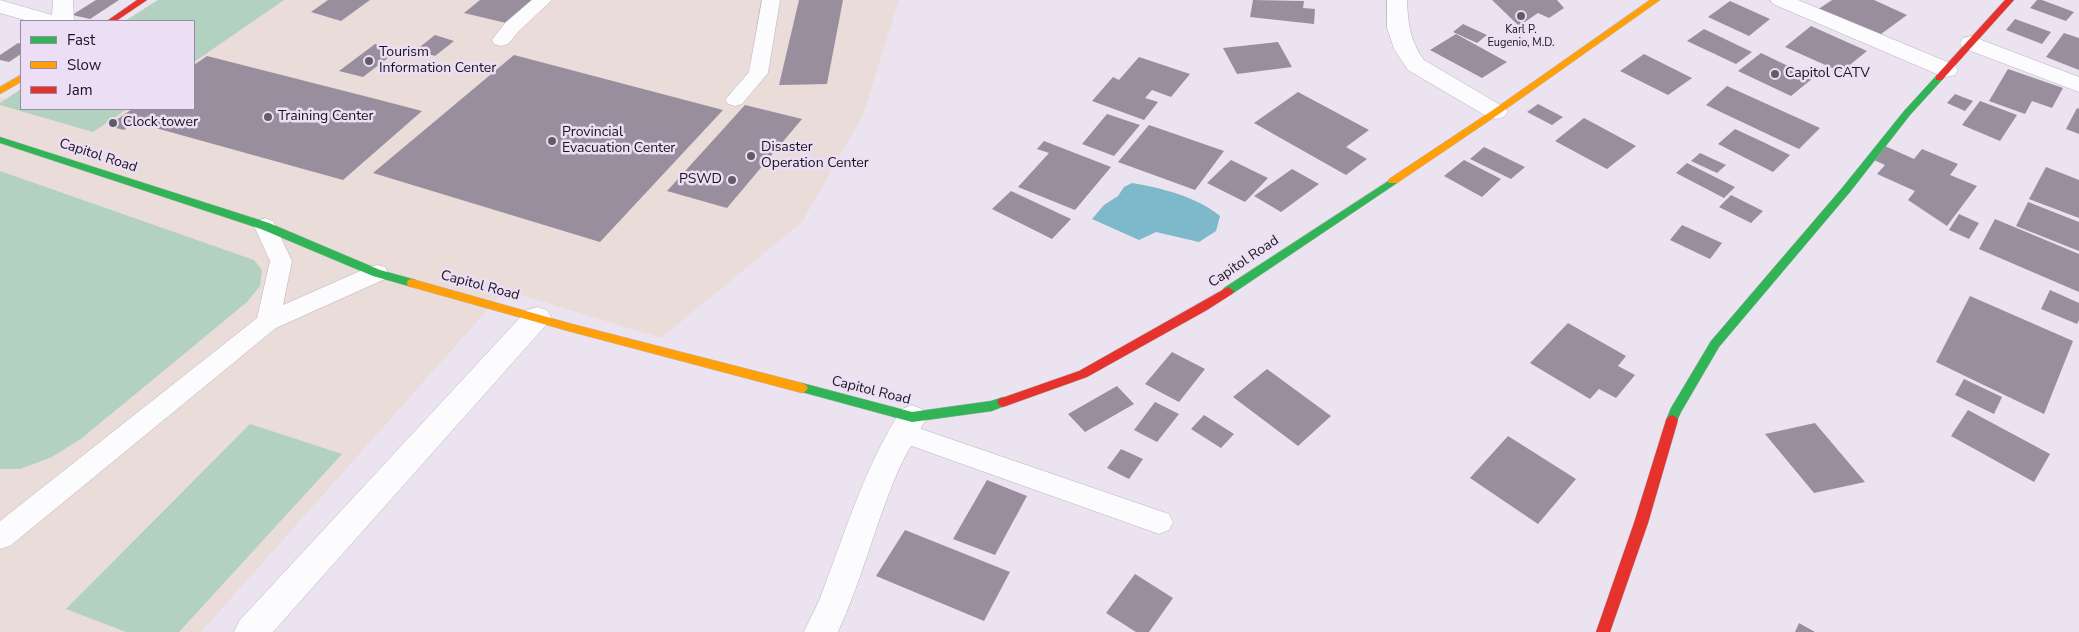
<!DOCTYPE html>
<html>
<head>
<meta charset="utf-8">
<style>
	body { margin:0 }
	#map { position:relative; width:2079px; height:632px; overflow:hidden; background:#ebe3ef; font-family:"Nunito Sans",sans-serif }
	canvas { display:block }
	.legend { position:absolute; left:20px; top:20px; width:175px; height:90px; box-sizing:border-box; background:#ecdef4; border:1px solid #988d9e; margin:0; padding:6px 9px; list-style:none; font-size:15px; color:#19141c }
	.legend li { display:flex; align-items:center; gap:10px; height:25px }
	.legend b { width:25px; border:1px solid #988d9e }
</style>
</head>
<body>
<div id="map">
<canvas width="2079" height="632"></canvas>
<ul class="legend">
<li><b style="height:6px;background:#30b455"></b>Fast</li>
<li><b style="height:6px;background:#ff9f0a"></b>Slow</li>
<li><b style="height:6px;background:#e5322d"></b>Jam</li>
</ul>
</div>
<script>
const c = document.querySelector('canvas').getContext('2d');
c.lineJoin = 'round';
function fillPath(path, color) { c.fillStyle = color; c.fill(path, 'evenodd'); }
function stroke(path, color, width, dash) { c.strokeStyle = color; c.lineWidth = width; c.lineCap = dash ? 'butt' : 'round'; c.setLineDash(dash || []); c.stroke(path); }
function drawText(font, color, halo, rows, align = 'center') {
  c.font = font + ' "Nunito Sans",sans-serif'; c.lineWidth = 5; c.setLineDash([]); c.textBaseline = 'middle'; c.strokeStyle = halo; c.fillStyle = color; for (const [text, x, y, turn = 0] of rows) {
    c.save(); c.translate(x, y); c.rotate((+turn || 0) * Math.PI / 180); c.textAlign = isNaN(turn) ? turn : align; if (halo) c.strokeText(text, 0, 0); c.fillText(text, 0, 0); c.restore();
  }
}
const commercial = new Path2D(`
	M171 0H899L863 115 802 222 661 338 505 290 201 632H0V97L15 101 21 109H194V21Z`);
const green = new Path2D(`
	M158 0H284L194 62V21H125Z
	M21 89V109H127L93 132 0 105V103Z
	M0 171 254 260 262 270 260 286 247 302 82 438 52 457 20 469H0Z
	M250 424 342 454 179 632H126L66 609Z`);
const water = new Path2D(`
	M1132 183C1162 188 1197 197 1220 216L1216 231 1199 242 1156 232 1139 240 1092 219 1104 205 1118 196 1124 187Z`);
const building = new Path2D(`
	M96 0H119L90 19 72 15Z
	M328 0H370L341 21 311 12Z
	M480 0H532L506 23 464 13Z
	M799 0H843L827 84 779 85Z
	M1253 0 1304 1 1303 8 1315 9 1314 24 1250 17Z
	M1492 0H1557L1564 8 1549 18 1538 13 1519 26Z
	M1832 0H1874L1907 15 1877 37 1817 10Z
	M2037 0H2042L2074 12 2066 21 2030 8Z
	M1730 1 1770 19 1749 36 1708 17Z
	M2015 19 2051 32 2042 44 2006 30Z
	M1463 24 1487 35 1477 43 1453 32Z
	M1811 26 1867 51 1841 72 1785 47Z
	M1704 29 1752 52 1736 64 1687 41Z
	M2064 33 2079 38V70L2046 57Z
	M1456 34 1507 62 1482 78 1430 50Z
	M435 35 454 41 435 56 416 50Z
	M1278 42 1292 67 1237 74 1223 48Z
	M18 43 21 44V54L9 62 0 60V55Z
	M375 44 398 50 363 77 339 71Z
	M1761 53 1813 78 1791 96 1738 71Z
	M1644 54 1692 78 1668 95 1620 71Z
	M514 55 723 110 600 242 373 173Z
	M207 56 376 99 422 111 343 180 134 122 124 130 108 126 132 109H194V65Z
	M1139 57 1190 74 1171 97 1152 90 1145 98 1158 102 1144 120 1092 101 1113 77 1119 80Z
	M2008 69 2063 88 2052 108 2032 101 2025 114 1989 101Z
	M1727 86 1820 128 1799 149 1706 105Z
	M1298 92 1369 130 1346 147 1367 159 1346 175 1254 123Z
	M1955 94 1973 101 1965 111 1947 103Z
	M1980 101 2017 115 2000 141 1962 125Z
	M1538 104 1563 117 1552 125 1527 112Z
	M745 105 802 119 727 208 667 191Z
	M2077 108 2079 109V134L2066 129Z
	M1107 114 1140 125 1114 156 1082 144Z
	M1584 118 1636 146 1607 169 1555 141Z
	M1149 125 1224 151 1195 190 1118 162Z
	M1735 129 1763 142 1790 155 1773 172 1718 144Z
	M1044 141 1111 167 1075 210 1018 187 1049 153 1037 149Z
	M1885 146 1914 159 1922 149 1958 164 1950 175 1977 186 1947 226 1908 200 1915 191 1877 174 1885 165 1874 160Z
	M1484 147 1525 167 1511 179 1470 159Z
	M1700 153 1726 165 1717 173 1691 161Z
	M1231 160 1268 178 1245 202 1207 183Z
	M1464 160 1501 179 1482 197 1444 176Z
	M1687 163 1735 187 1724 198 1676 173Z
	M2046 167 2079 180V218L2029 199Z
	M1292 169 1319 184 1281 212 1254 196Z
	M1011 191 1071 219 1052 239 992 209Z
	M1731 195 1763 211 1751 223 1719 207Z
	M2028 202 2079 222V251L2016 226Z
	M1959 214 1979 223 1969 239 1949 230Z
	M1995 219 2079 254V292L1979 249Z
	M1682 225 1722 243 1710 259 1670 240Z
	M2050 290 2079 303V320L2077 324 2041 309Z
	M1970 296 2073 341 2044 414 1936 362Z
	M1568 323 1626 356 1618 366 1635 375 1616 398 1599 389 1590 399 1530 363Z
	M1172 352 1205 369 1179 402 1145 384Z
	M1267 369 1331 416 1298 446 1233 397Z
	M1964 379 2002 397 1994 414 1955 395Z
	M1117 386 1134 404 1085 432 1068 414Z
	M1155 402 1179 414 1157 442 1134 430Z
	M1968 410 2050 454 2034 482 1951 436Z
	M1204 415 1234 434 1221 448 1191 429Z
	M1815 423 1865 482 1814 493 1765 434Z
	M1508 436 1576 479 1538 524 1470 478Z
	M1121 449 1143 459 1129 479 1107 468Z
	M987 480 1027 496 995 555 953 539Z
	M905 530 1010 572 984 621 876 576Z
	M1135 574 1173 598 1149 632H1136L1106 613Z
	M1799 623 1815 632H1795Z`);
const lane = new Path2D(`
	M532 0H552L519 31 508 44 501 46 494 44 492 40 505 23Z
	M762 0H780L768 73 742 104 735 106 728 104 725 100 749 72Z
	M265 218 273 221 292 261 283 305 369 267 377 265 385 267 388 273 385 279 276 328 10 546 0 549V521L257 318 270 261 254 226 257 221Z
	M901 422 1169 514 1173 522 1169 530 1159 534 892 439 888 432 892 425Z`);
const street = new Path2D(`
	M0 0 52 15 53 0H73L74 21H28L0 13Z
	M1387 0H1407C1408 23 1410 41 1424 60L1504 107 1508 112 1504 117 1496 119 1488 117 1408 70 1394 49 1387 28Z
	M1770 0H1798L1955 65 1958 70 1955 75 1947 77 1939 75 1773 4Z
	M1971 36 2079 77V92L1963 48 1960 43 1963 38Z
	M537 307 547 310 551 317 547 324 273 632H234L239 621 527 310Z
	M912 405 922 409 927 417C916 438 904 456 895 478 874 529 861 582 838 632H804C810 618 818 605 823 590 847 528 865 465 902 409Z`);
const fast = new Path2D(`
	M1939 75 1944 78 1942 80 1910 115 1850 192 1719 347 1681 412 1676 423 1672 425 1668 423 1666 420 1671 408 1711 341 1842 188 1904 111 1936 76Z
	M0 137 269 223 380 270 416 280 417 283 412 287 373 276 261 229 0 143Z
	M1393 178 1398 181 1397 183 1232 294H1224L1222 291 1224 288Z
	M802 383 912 412 991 401 1003 397 1007 399 1009 402 1007 405 992 411 912 422 798 391 796 388 798 385Z`);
const slow = new Path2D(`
	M1650 0H1660L1499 114 1397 183H1389L1388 181 1389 179 1493 110Z
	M21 75V82L0 94V87Z
	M412 279 572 324 802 383 806 385 808 388 806 391 802 393 572 332 408 286 407 283 408 280Z`);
const jam = new Path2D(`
	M137 0H147L116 21H107Z
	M2005 0H2014L1942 80H1936V76Z
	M1228 287 1234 291 1232 294 1207 310 1087 377 1003 407 999 405 997 402 999 399 1079 371Z
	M1672 415 1676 417 1678 420 1648 523 1610 632H1596L1634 523 1666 420 1668 417Z`);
const markers = [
	[1521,16,5,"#625c66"],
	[369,61,5,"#625c66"],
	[1775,74,5,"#625c66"],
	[268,117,5,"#625c66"],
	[113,123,5,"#625c66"],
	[552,141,5,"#625c66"],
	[751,156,5,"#625c66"],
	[732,180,5,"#625c66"]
];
const farPoinames = [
	["Karl P.",1521,30],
	["Eugenio, M.D.",1521,43]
];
const poiNames = [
	["Tourism",379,53],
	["Information Center",379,69],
	["Capitol CATV",1785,74],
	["Training Center",278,117],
	["Clock tower",123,123],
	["Provincial",562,133],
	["Evacuation Center",562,149],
	["Disaster",761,148],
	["Operation Center",761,164],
	["PSWD",722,180,"right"]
];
const streetNames = [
	["Capitol Road",98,156,18],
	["Capitol Road",1244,262,-34],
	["Capitol Road",480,286,15],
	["Capitol Road",871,391,14]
];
fillPath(commercial, '#eadcd9');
fillPath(green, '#b2d1c0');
fillPath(water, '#7eb8cb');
fillPath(building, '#988e9d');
stroke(lane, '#b9b3bc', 1);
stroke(street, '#b9b3bc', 1);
stroke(fast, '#b9b3bc', 1);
stroke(slow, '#b9b3bc', 1);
stroke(jam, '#b9b3bc', 1);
fillPath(lane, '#fcfbfd');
fillPath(street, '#fcfbfd');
fillPath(fast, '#30b455');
fillPath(slow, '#ff9f0a');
fillPath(jam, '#e5322d');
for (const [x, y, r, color] of markers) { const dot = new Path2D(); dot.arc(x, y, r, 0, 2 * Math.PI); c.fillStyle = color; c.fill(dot); stroke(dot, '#ecdef4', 2); }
drawText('11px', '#19141c', '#ecdef4', farPoinames);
drawText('14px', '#19141c', '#ecdef4', poiNames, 'left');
drawText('14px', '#19141c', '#ecdef4', streetNames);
</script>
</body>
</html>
